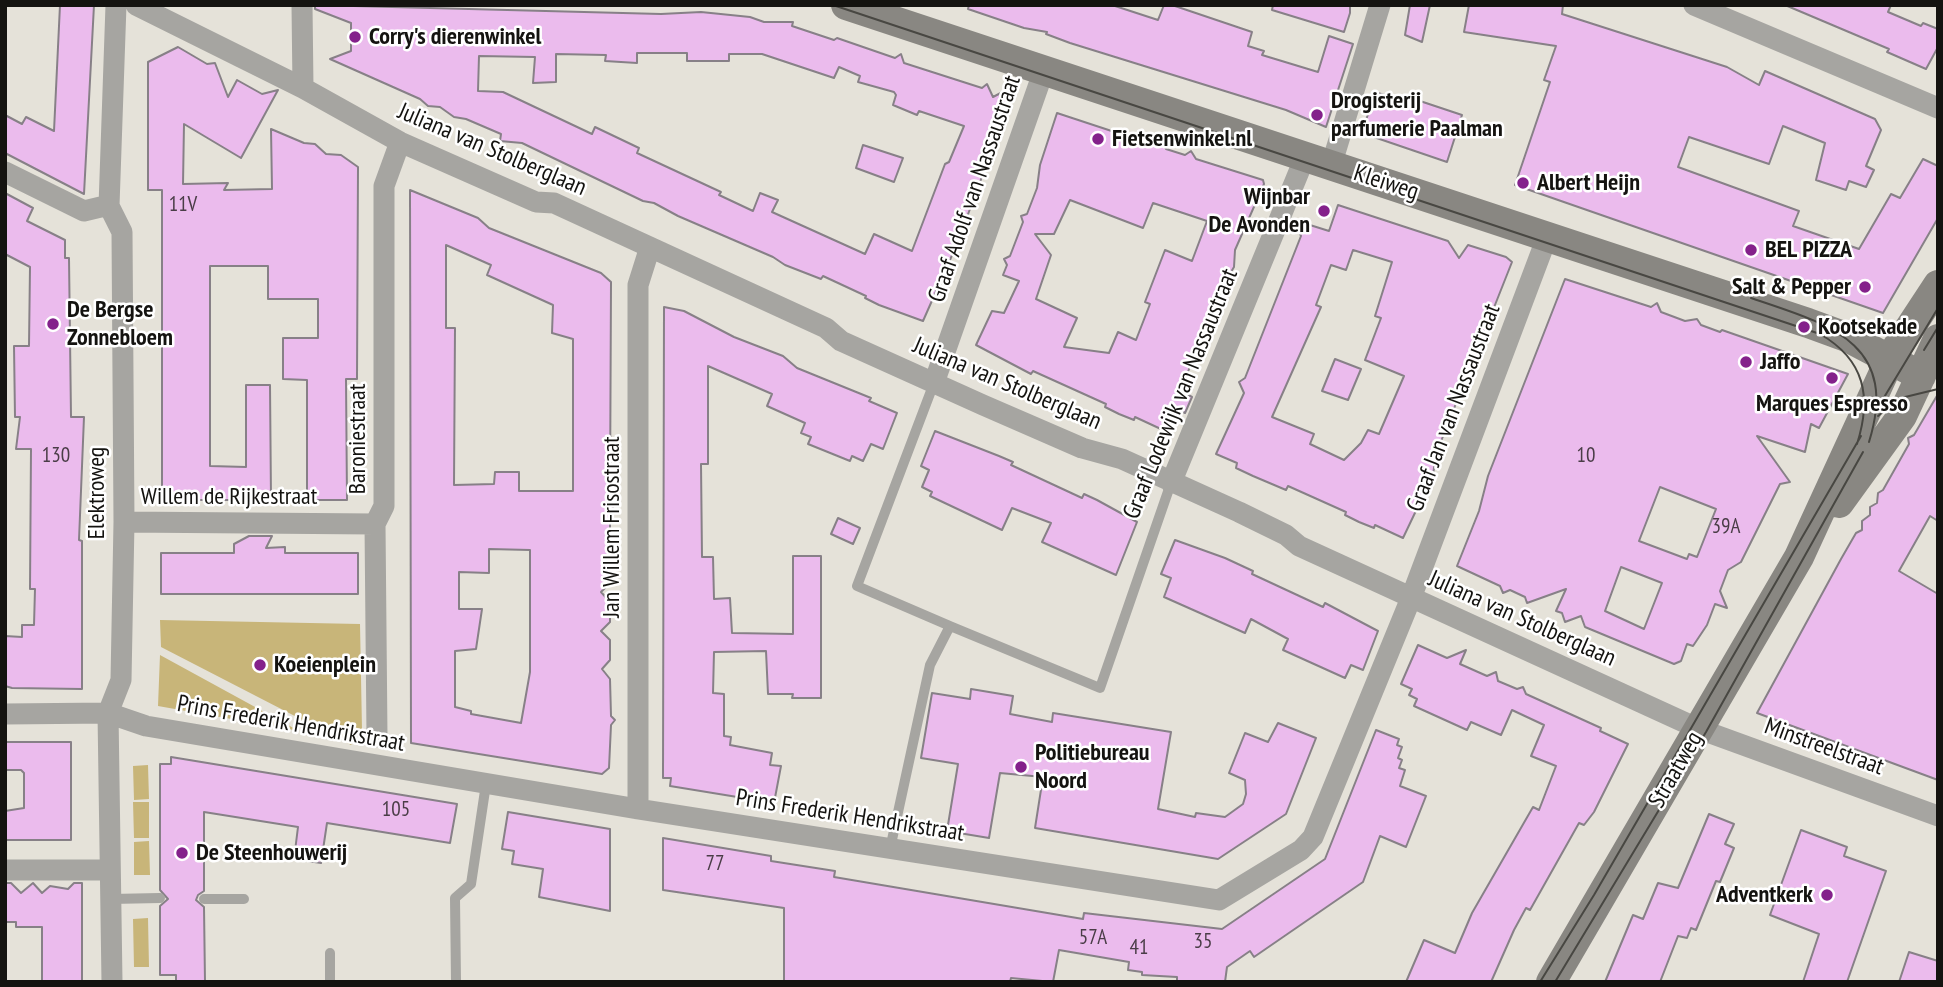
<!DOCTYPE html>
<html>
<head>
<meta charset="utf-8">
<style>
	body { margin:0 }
	#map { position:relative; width:1943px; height:987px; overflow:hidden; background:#e5e2d9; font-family:"PT Sans Narrow",sans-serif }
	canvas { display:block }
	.frame { position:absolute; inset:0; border:7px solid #141310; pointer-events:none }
</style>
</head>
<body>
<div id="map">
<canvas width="1943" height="987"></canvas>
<div class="frame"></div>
</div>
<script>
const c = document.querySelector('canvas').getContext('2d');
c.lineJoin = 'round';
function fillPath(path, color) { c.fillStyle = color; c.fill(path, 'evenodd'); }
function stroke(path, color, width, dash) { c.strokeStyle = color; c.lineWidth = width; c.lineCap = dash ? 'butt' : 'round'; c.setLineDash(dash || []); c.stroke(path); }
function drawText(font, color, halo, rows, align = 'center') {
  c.font = font + ' "PT Sans Narrow",sans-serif'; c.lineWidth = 5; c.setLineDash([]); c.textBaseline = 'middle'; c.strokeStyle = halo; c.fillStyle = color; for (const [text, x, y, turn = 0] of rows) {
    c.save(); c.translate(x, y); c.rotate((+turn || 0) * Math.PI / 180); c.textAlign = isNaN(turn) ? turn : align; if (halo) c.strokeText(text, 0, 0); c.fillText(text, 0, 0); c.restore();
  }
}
const green = new Path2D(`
	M160 620 360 624 362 730 351 745 161 647Z
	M160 655 299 731 158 706Z
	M148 765 149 799 134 800 133 766Z
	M133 802H149V838H134Z
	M149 841 150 875H134V842Z
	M148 918 149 967H134L133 919Z`);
const building = new Path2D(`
	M60 5H94L84 194 5 153V115L22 124 26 117 54 131Z
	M315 5 661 14 701 12 750 17 764 22H793L792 26 834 40 837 38 895 58 901 54 904 63 982 88 987 84 993 97 1016 85 957 244 923 321 879 305 865 298 866 296 823 276 821 279 785 265 773 257 678 216 654 203 643 201 522 143 500 141 501 134 466 119 454 117 440 107 428 106 420 99 330 59 351 51V23L315 9ZM637 53H687V61H729V54H762L834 78 839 67 860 76 858 82 894 92 896 95 893 105 917 115 919 111 964 126 949 162 945 164 912 251 874 234 865 254 772 212 778 200 760 193 753 211 719 195 721 192 637 153 639 148 595 127 592 134 503 92 478 91 479 56 535 57 533 83 556 82V54L606 55 605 61 637 63Z
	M969 5H1112L1158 20 1164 5H1172L1252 32 1248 46 1264 51 1262 55 1318 72 1329 36 1353 44 1326 127 1286 110 1070 43 1046 34 1047 32 1024 28 968 9Z
	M1273 5H1350V13L1344 32 1272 10Z
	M1410 5H1430L1422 42 1405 35Z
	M1469 5H1563L1562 14 1727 67 1759 85 1765 71 1875 119 1881 130 1866 166 1874 170 1866 187 1849 181 1846 190 1816 180 1825 143 1783 126 1769 164 1689 137 1678 167 1799 211 1793 226 1859 249 1891 194 1900 198 1923 159 1938 166V218L1883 313 1515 185 1550 82 1544 80 1556 46 1464 32Z
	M1785 5H1891L1888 12 1921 26 1923 23 1938 29V47L1926 69 1887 52 1889 49Z
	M178 47 207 64 215 63 228 97 237 80 262 94 278 90 241 158 184 124 183 184 228 183 224 190 272 189 271 129 304 143 315 144 326 154 341 155 358 167 357 379H346L347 500H307V380L283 379V338H318V299H268V266H210V466L246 467V385H270L271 500H165V493H162V190H148V62Z
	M1375 92 1409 103 1411 98 1462 115 1447 162 1362 133Z
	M1057 113 1154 145 1158 133 1166 149 1185 155 1191 151 1196 159 1263 180 1264 184 1235 250 1234 267 1219 292 1184 382 1181 391 1192 397 1185 413 1173 408 1163 430 1135 417 1134 420 1119 414 1105 407 1106 404 1033 371 1031 374 976 345 992 311 1004 313 1019 281 1003 275 1007 265 1004 259 1010 256 1023 222 1021 216 1027 214 1037 188 1040 165ZM1070 200 1143 228 1153 203 1207 221 1192 261 1165 250 1145 302 1150 304 1136 340 1118 332 1109 353 1064 347 1077 318 1036 299 1051 255 1035 234H1054Z
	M863 145 903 158 894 182 856 168Z
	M410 190 478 218 489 228 601 273 611 282 610 497 614 511H610V583L601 592 610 602V622L601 631 610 640V660L602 669 610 679 611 716 615 720 611 725 609 768 602 774 411 743ZM446 245 491 265 487 275 553 305 552 333 573 339V491H519V472H495L494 484 454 485 455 328H446ZM489 549 530 550V672L521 723 471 714V711L455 707V651L476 649 482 609H459V572L489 573Z
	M5 193 33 208 27 221 65 240V258H69L71 417H84L79 540 82 541V689L12 688 5 686V636L22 637V625H34L35 589H30L31 449H16L20 417H15L14 346H29L30 267 5 254Z
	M1338 205 1448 241 1459 258 1468 245 1506 257 1512 262 1436 454 1433 475 1403 538 1375 525 1374 528 1359 522 1345 515 1346 512 1288 486 1286 490 1253 476 1236 468 1237 463 1216 454 1244 393 1239 382 1245 378 1301 236 1294 220 1329 231ZM1353 250 1392 262 1375 316 1381 318 1365 360 1404 376 1379 434 1368 430 1361 443 1344 460 1310 444 1314 434 1272 417 1321 307 1316 305 1331 265 1346 270Z
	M1565 279 1651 307 1657 303 1661 312 1685 321 1697 319 1701 325 1720 332 1722 330 1848 374 1819 428 1811 424 1805 452 1757 436 1790 482 1780 484 1741 562 1728 570 1720 591 1727 608 1715 604 1707 625 1693 646 1687 644 1681 661 1674 664 1585 627 1581 616 1565 622 1562 613 1556 611 1566 589 1527 603 1525 597 1510 590 1503 593 1500 586 1457 566 1479 511 1488 476ZM1660 487 1716 509 1697 557 1689 554 1687 559 1639 541ZM1621 567 1662 583 1644 629 1605 611Z
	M664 307 684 311 734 337 783 356 797 368 871 398 869 401 897 413 883 449 871 444 863 461 852 456 850 461 808 444 811 437 801 433 805 423 767 406 772 394 708 366V464H701L702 557H713L714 599 730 598 732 633 793 634V556H821V698H792L793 694H768L766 651 714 652 713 693 724 694V736L731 737 730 745 772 753 770 765 781 766 774 803 670 786 671 778H663Z
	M1335 359 1361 369 1348 400 1322 391Z
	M1938 394V521L1930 516 1899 571 1938 594V780L1757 713 1841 559 1856 533 1862 530V521L1870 515V507L1877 503 1878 493 1883 490 1909 444 1908 438 1914 435Z
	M935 431 999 456 1013 462 1011 465 1082 498 1084 494 1097 500 1137 522 1116 575 1042 542 1051 523 1012 508 1002 530 930 496 932 492 922 487 929 470 921 466Z
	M838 518 860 528 853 544 831 534Z
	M249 536H272L266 548 285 547V553H358V594H161V553H234V544Z
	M1175 540 1225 558 1253 571 1252 574 1323 607 1325 603 1378 631 1363 670 1351 665 1345 678 1283 650 1288 639 1251 619 1245 633 1164 597 1171 578 1161 574Z
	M1418 645 1447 658 1466 650 1460 664 1487 676 1496 672 1498 681 1517 689 1523 687 1526 694 1601 728 1600 731 1628 744 1594 812 1584 825 1579 823 1530 910 1526 908 1514 930 1491 982H1406L1424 940 1455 953 1472 913 1533 807 1539 810 1556 766 1531 756 1544 725 1512 710 1501 735 1471 722 1467 730 1414 706 1417 699 1409 695 1412 689 1401 684Z
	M971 689 1013 696 1010 714 1052 722 1053 713 1171 732 1158 809 1195 817 1196 813 1225 817 1243 804 1246 794 1245 780 1229 773 1245 733 1268 742 1278 723 1316 738 1286 814 1218 859 1035 828 1043 777 1000 773 989 838 947 831 958 764 921 758 932 693 970 699Z
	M1376 730 1399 739 1397 745 1402 747 1398 758 1402 760 1399 768 1405 770 1400 786 1426 796 1406 847 1380 836 1363 882 1254 957 1250 951 1227 967 1225 982H1177V977L1142 975V972L1128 970 1129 962 1059 950 1053 982 1011 978 1010 982H784V908L663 890V838L771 856V861L835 871 834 877 1083 919 1084 913 1222 929 1325 859Z
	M5 742H71V840H5V811L24 808V773L21 770H5Z
	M171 757 457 804 450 843 327 823 321 863 294 859 298 827 204 812V891L198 895 196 900 204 907 205 982H176V975H160V906L168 899 160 890V764H171Z
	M508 812 610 829V911L539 897 543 869 512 864 514 851 502 849Z
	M1709 814 1734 824 1725 844 1734 848 1720 882 1716 881 1696 930 1691 928 1687 938 1678 936 1660 982H1605L1633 915 1643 919 1658 883 1678 888Z
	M1801 830 1847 847 1844 856 1886 871 1847 982H1803L1819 934 1770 915Z
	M5 883H11L21 893 33 883 42 893 50 886 68 889 74 883H82V982H42V927H16V922H5Z
	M1909 952 1938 961V982H1899Z`);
const lane = new Path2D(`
	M934 383 857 586 950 626
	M890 849 930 665 950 626 1100 688 1171 483
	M111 899 160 898
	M204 899H244
	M330 953V982
	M456 982 455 898 471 884 486 784`);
const street = new Path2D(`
	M136 5 303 88 400 142 536 202 554 203 826 328 841 341 983 405 1082 448 1122 459 1239 512 1286 535 1299 546 1699 729 1938 816
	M302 5 303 88
	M1694 5 1938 108
	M1331 166 1380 5
	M5 172 84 211 109 205
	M934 383 1044 70
	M1171 483 1305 157
	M124 522 375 524
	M5 714 108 713 146 726 638 809 1219 900 1301 850 1313 837 1411 598 1547 237
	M377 737 375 524 384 506V186L400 142
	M638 809V285L650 247
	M5 870H110
	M112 982 108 713 121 680 124 522 122 232 109 206 116 5`);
const secondary = new Path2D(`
	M846 5 1808 323 1849 338 1921 376
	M1839 503 1902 416 1938 339
	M1551 982 1799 557 1892 355 1938 285`);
const tram = new Path2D(`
	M833 5 1820 334C1865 360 1872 397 1857 444
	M1751 298C1828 324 1900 342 1869 442
	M1924 350 1938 327
	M1877 409 1938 308
	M1878 416 1901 398 1938 389
	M1540 982 1594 895 1861 436
	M1555 982 1706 732 1863 452`);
const markers = [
	[355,37,7,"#84218b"],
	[1317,115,7,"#84218b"],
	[1098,139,7,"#84218b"],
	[1523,183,7,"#84218b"],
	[1324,211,7,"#84218b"],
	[1751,250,7,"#84218b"],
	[1865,287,7,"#84218b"],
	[53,324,7,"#84218b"],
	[1804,327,7,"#84218b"],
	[1746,362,7,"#84218b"],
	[1832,378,7,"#84218b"],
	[260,665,7,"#84218b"],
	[1021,767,7,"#84218b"],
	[182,853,7,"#84218b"],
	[1827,895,7,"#84218b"]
];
const numberNames = [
	["11V",183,205],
	["130",56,456],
	["10",1586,456],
	["39A",1726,527],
	["105",396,810],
	["77",715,864],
	["57A",1093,938],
	["35",1203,942],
	["41",1139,948]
];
const poiNames = [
	["Corry's dierenwinkel",369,37],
	["Drogisterij",1331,101],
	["parfumerie Paalman",1331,129],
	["Fietsenwinkel.nl",1112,139],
	["Albert Heijn",1537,183],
	["Wijnbar",1310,197,"right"],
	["De Avonden",1310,225,"right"],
	["BEL PIZZA",1765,250],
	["Salt & Pepper",1851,287,"right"],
	["De Bergse",67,310],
	["Zonnebloem",67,338],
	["Kootsekade",1818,327],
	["Jaffo",1760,362],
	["Marques Espresso",1832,404,"center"],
	["Koeienplein",274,665],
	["Politiebureau",1035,753],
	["Noord",1035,781],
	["De Steenhouwerij",196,853],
	["Adventkerk",1813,895,"right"]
];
const streetNames = [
	["Juliana van Stolberglaan",492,150,23],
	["Kleiweg",1386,183,18],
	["Graaf Adolf van Nassaustraat",975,189,-71],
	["Juliana van Stolberglaan",1007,384,23],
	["Graaf Lodewijk van Nassaustraat",1181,394,-68],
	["Graaf Jan van Nassaustraat",1454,408,-69],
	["Baroniestraat",358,439,-90],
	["Elektroweg",97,493,-90],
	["Willem de Rijkestraat",229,497],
	["Jan Willem Frisostraat",612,527,-90],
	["Juliana van Stolberglaan",1522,619,24],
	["Prins Frederik Hendrikstraat",291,724,10],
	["Minstreelstraat",1824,747,20],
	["Straatweg",1676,770,-60],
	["Prins Frederik Hendrikstraat",850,816,9]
];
fillPath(green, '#c8b579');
fillPath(building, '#ebbbed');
stroke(building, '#878087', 2);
stroke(lane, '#a6a5a1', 10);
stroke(street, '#a6a5a1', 21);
stroke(secondary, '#898782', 30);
stroke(tram, '#484742', 2);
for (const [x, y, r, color] of markers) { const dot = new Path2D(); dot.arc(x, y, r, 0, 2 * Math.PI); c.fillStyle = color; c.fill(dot); stroke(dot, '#fff', 2.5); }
drawText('21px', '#4a3d47', null, numberNames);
drawText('bold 24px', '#141310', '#fff', poiNames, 'left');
drawText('24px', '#141310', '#fff', streetNames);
</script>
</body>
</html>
